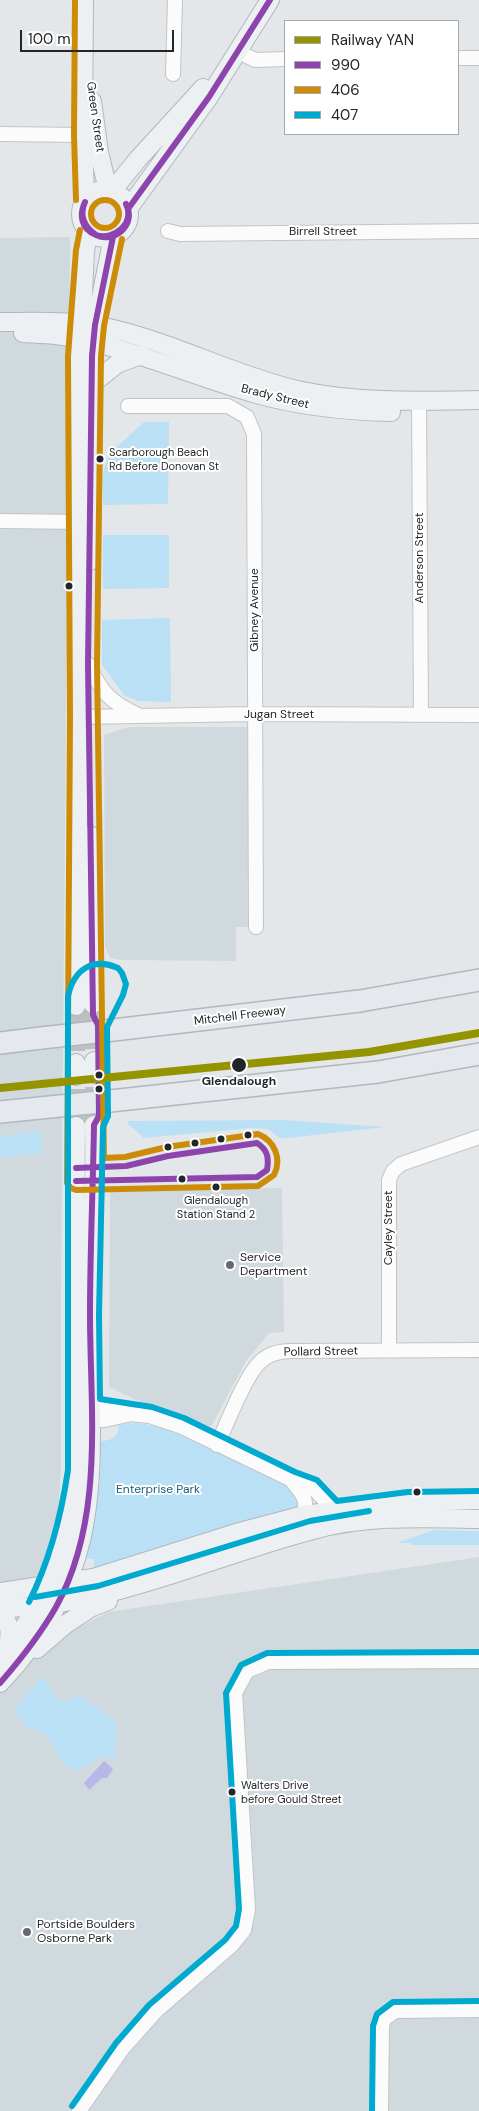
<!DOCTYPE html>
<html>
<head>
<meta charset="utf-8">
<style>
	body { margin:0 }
	#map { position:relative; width:479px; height:2111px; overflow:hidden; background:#e4e7e9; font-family:"DM Sans",sans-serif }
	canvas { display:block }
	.legend { position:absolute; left:284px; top:20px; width:175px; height:115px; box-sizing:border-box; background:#fff; border:1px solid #a7a8a9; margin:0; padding:6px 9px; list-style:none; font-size:15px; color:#232628 }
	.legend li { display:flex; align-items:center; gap:10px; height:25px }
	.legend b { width:25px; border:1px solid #a7a8a9 }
	.scale { position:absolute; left:20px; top:30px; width:154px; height:22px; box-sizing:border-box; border:2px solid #232628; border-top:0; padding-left:6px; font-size:15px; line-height:18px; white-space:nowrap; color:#232628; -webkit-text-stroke:4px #fff; paint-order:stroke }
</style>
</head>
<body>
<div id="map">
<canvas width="479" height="2111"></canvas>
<ul class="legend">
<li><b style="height:6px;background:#949300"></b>Railway YAN</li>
<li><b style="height:6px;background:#8e44ad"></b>990</li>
<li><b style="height:6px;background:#cd8c08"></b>406</li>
<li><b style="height:6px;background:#00a9ce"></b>407</li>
</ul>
<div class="scale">100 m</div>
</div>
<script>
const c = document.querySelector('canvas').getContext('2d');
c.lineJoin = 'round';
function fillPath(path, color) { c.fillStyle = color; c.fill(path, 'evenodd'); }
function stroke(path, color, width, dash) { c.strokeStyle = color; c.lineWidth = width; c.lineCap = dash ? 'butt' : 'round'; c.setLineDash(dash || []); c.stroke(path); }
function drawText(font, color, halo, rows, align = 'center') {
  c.font = font + ' "DM Sans",sans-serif'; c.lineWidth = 4; c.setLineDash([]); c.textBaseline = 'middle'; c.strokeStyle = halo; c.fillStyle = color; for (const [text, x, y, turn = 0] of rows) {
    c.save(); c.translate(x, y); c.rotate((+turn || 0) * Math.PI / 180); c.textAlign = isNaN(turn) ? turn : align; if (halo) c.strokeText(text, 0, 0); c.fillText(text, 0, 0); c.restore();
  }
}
const built = new Path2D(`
	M70 237 61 1290V1471L58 1511 48 1545 81 1626 108 1612 479 1557V2111H0V238Z
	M128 727H248L250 927H236V961L120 960 110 958 105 947 104 735Z
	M282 1188 284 1332 269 1333 246 1361 212 1425 198 1430 109 1387 110 1190Z`);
const green = new Path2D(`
	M144 422H169L168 504 103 505V474L108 455Z
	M103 535H169V588L103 589Z
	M170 618 171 702 138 701 124 695 102 665V620Z
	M283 1120 385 1127 288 1138H280L268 1129 252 1128 144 1138 128 1124V1121Z
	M40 1130 42 1153 0 1158V1137Z
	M137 1423 163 1427 284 1483 292 1489 301 1507 94 1569V1559H86L100 1482V1441C113 1441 119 1436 119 1424Z
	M434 1530 479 1531V1545H411V1543H397Z
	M42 1676 59 1700 68 1702 77 1694 116 1721 115 1762 110 1757H102L75 1771C49 1762 63 1734 26 1727L14 1710Z`);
const water = new Path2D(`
	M104 1761 113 1769 107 1778H102L89 1790 84 1783Z`);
const majorTunnel = new Path2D(`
	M93 1004 94 1049
	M76 1051V1006
	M94 1087V1125
	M76 1126V1089`);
const minor = new Path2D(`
	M237 51 255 60 285 59
	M458 58H479
	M173 74 175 0
	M0 134 83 135
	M168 231 180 234 479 231
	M419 401 421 715
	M128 406H228L247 417 254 434 256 927
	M0 521 87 522
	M88 664C101 692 110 702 138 715
	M79 717 255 714 479 715
	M389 1350V1180L393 1171 401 1164 479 1137
	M81 1408H104L130 1414 150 1416 180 1426 292 1480 313 1488 334 1510
	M81 1421 105 1420 127 1415
	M217 1445C227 1424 245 1376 260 1362 269 1353 281 1351 292 1351L479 1350
	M292 1481C302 1494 308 1498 304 1515
	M79 2111 123 2048 156 2011 231 1946 244 1930 248 1910 235 1693 247 1671 268 1662 479 1661
	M381 2111 382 2026 384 2019 395 2011 479 2010`);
const major = new Path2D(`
	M84 0 83 135 85 200
	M92 101 99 152 108 190
	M81 214a24 24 0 1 1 48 0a24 24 0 1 1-48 0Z
	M112 191 138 159 203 88
	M128 209 209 97 270 0
	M0 322C38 322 76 320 113 329 176 344 234 375 297 390 357 403 418 401 479 400
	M23 333C41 334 61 334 79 339 139 352 194 376 253 393 298 406 344 411 391 412
	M92 384 117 364 141 355
	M90 561 92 342 113 237
	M90 835 93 1004
	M76 1006 79 717 77 356 83 293 85 251 89 232
	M94 1061V1074
	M76 1063V1076
	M0 1592 93 1578 236 1533 304 1515 408 1501 479 1500
	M0 1608C109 1607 209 1557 313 1530 367 1515 423 1518 479 1519
	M0 1615C13 1623 10 1638 7 1651
	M37 1649 66 1624 92 1607 108 1601
	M0 1661C44 1606 71 1542 77 1471 80 1428 76 1385 76 1342 76 1270 75 1198 76 1126
	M0 1683C113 1564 88 1463 90 1314 91 1251 96 1188 94 1125`);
const highway = new Path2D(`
	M105 1031 360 1001 479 980
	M0 1043 41 1038
	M110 1101 378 1072 479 1054
	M0 1112 40 1108`);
const highwayBridge = new Path2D(`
	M41 1038 105 1031
	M40 1108 110 1101`);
const bus1 = new Path2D(`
	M85 202C79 215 84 227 96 235
	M85 202C79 215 81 229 96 235
	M128 209 209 97 270 0
	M96 235C114 241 135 223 126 204
	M96 235C115 244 137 224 126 204
	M76 1168 126 1166 168 1156 257 1143C268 1150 269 1158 267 1170L257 1177 76 1181
	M0 1683C21 1659 40 1635 56 1607 105 1518 90 1411 90 1314 90 1251 93 1188 94 1125L99 1116 98 1025 93 1015 88 664 92 356 95 325 113 237`);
const bus2 = new Path2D(`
	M75 0 74 135 76 200
	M91 214a14 14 0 1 1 28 0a14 14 0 1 1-28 0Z
	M80 230 76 250 68 356 70 717 67 1183 71 1188 76 1190 258 1186 274 1175C282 1159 275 1141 258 1134L167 1147 125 1157 104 1158 97 664 101 356 104 326 122 239`);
const bus3 = new Path2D(`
	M35 1597 98 1586 310 1521 369 1511
	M29 1602C50 1560 61 1517 68 1470V996C74 969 93 957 118 968L122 973 126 984 123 995 107 1027 108 1116 103 1127 99 1314 100 1399 152 1407 184 1418 295 1472 317 1480 337 1501 408 1492 479 1491
	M72 2106 116 2043 149 2005 225 1940 236 1926 239 1909 226 1693 241 1665 267 1653 479 1652
	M372 2111 373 2026 377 2014 393 2002 479 2001`);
const rail1 = new Path2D(`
	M0 1088 369 1052 479 1033`);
const markers = [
	[100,459,4.5,"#232628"],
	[69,586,4.5,"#232628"],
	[239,1065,8,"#232628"],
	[99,1075,4.5,"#232628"],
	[99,1089,4.5,"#232628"],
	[248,1135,4.5,"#232628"],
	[221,1139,4.5,"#232628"],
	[195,1143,4.5,"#232628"],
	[168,1147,4.5,"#232628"],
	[182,1179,4.5,"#232628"],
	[216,1187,4.5,"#232628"],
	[230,1265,5,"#676a6c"],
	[417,1492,4.5,"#232628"],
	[232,1792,4.5,"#232628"],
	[27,1932,5,"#676a6c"]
];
const busNames = [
	["Scarborough Beach",109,453],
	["Rd Before Donovan St",109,467],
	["Glendalough",216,1201,"center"],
	["Station Stand 2",216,1215,"center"],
	["Walters Drive",241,1786],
	["before Gould Street",241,1800]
];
const streetNames = [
	["Green Street",95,117,82],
	["Birrell Street",323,232],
	["Brady Street",275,397,14],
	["Anderson Street",420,558,-90],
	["Gibney Avenue",255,610,-90],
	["Jugan Street",279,715],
	["Mitchell Freeway",240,1016,-7],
	["Cayley Street",389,1228,-90],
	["Pollard Street",321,1352,-1]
];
const stopNames = [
	["Glendalough",239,1082]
];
const poiNames = [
	["Service",240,1258],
	["Department",240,1272],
	["Portside Boulders",37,1925],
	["Osborne Park",37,1939]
];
const parkNames = [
	["Enterprise Park",158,1490]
];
fillPath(built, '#d0dade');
fillPath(green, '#b9e0f5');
fillPath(water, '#b7b7e9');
stroke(majorTunnel, '#bdc0c2', 18, [18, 9]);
stroke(minor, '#c2c5c6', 16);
stroke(major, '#b1b7bd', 20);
stroke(highway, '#b1b7bd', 24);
stroke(minor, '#fbfbfc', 14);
stroke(major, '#edf0f3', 18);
stroke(highway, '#e5e9ee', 21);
stroke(highwayBridge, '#b1b7bd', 24, []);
stroke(highwayBridge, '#e5e9ee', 21);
stroke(bus1, '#8e44ad', 6);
stroke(bus2, '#cd8c08', 6);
stroke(bus3, '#00a9ce', 6);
stroke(rail1, '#949300', 8);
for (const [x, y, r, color] of markers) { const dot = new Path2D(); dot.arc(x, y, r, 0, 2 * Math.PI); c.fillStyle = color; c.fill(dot); stroke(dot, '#fff', 2); }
drawText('11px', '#232628', '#fff', busNames, 'left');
drawText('12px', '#232628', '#fff', streetNames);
drawText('bold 12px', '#232628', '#fff', stopNames);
drawText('12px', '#232628', '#fff', poiNames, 'left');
drawText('12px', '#1b5c79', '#fff', parkNames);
</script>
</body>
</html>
